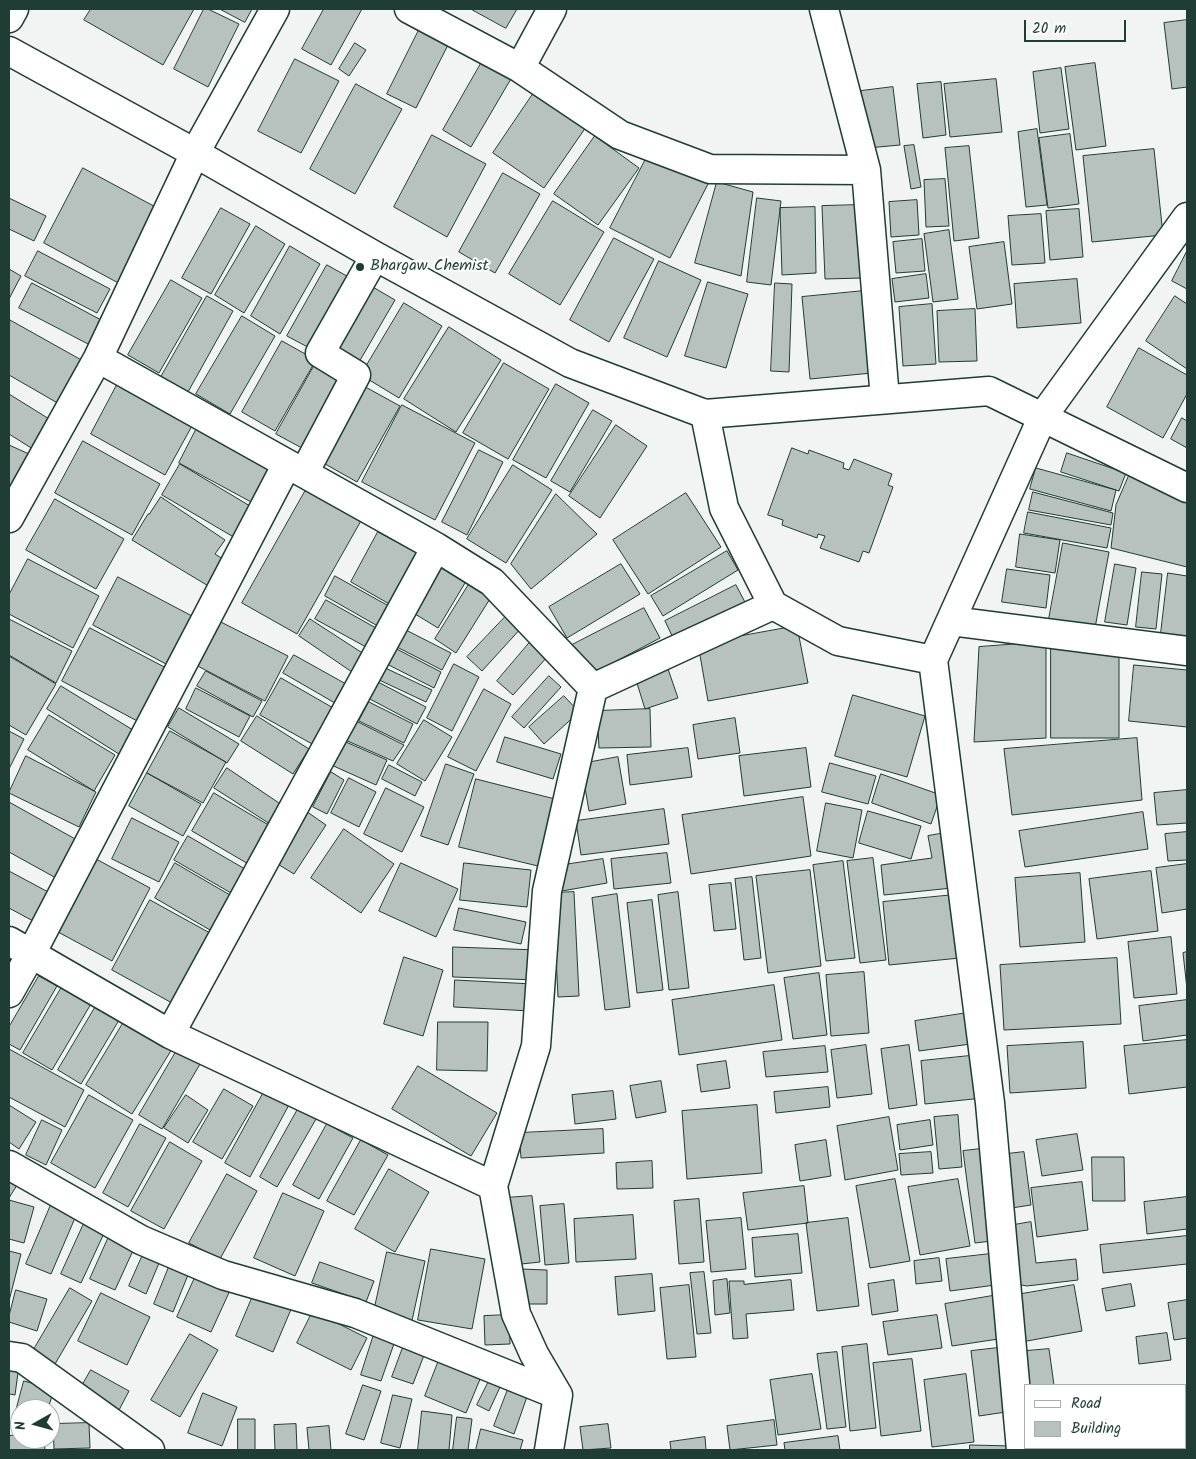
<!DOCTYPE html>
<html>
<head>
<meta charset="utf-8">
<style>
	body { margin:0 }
	#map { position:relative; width:1196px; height:1459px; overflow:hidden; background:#f2f3f3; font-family:Kalam,sans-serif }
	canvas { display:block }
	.frame { position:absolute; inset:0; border:10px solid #1f3d34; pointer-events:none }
	.legend { position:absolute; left:1024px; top:1384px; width:162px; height:65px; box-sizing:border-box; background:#fff; border:1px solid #a5b1ae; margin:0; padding:6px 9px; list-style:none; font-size:15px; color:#1f3d34 }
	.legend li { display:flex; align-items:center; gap:10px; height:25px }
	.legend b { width:25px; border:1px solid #a5b1ae }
	.north { position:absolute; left:10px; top:1399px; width:50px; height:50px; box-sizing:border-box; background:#fff; border:1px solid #a5b1ae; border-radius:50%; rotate:263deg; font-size:14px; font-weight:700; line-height:20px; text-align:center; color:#1f3d34 }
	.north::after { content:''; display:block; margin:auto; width:18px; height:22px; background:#1f3d34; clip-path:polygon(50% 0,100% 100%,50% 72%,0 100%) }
	.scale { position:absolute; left:1024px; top:20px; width:102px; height:22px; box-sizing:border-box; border:2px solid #1f3d34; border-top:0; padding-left:6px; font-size:15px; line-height:18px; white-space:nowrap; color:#1f3d34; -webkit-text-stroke:4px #fff; paint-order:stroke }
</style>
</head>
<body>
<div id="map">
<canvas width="1196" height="1459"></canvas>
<div class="frame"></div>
<ul class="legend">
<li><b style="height:6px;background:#fff"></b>Road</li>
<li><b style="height:14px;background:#b7c1bd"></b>Building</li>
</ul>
<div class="north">N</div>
<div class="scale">20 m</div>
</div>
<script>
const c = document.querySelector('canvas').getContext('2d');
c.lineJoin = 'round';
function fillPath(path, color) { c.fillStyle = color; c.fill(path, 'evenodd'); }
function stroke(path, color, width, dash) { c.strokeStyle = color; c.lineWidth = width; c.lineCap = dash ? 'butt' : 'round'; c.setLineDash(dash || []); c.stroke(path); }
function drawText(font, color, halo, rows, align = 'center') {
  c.font = font + ' Kalam,sans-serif'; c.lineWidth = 4; c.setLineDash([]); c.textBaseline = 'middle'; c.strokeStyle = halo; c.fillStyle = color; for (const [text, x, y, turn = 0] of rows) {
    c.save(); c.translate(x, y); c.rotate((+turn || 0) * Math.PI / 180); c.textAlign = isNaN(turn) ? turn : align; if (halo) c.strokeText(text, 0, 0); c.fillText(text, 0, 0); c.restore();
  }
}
const building = new Path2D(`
	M91 9H194L163 65 84 20Z
	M204 9H208L239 24 208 87 174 69Z
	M220 9H252L245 22Z
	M324 9H362L331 65 302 49Z
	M471 9H517L506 28Z
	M1187 20V87L1172 89 1164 23Z
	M420 28 449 43 416 108 387 94Z
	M355 43 366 50 349 76 339 69Z
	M295 59 339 81 301 153 258 131Z
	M483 60 512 77 471 147 443 130Z
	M1095 63 1106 146 1076 150 1065 67Z
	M1061 68 1069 129 1040 133 1033 72Z
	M996 79 1002 132 950 137 944 84Z
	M941 82 946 135 923 138 917 84Z
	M356 84 402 109 355 194 310 169Z
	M893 87 900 145 868 148 861 91Z
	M535 91 586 127 544 188 493 153Z
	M1037 129 1047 205 1026 207 1018 132Z
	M1070 134 1079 204 1048 208 1039 138Z
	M432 135 486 164 447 237 394 207Z
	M595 136 639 168 598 225 554 194Z
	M914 145 921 187 911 189 904 146Z
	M969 146 979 238 954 241 945 148Z
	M1154 149 1163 235 1092 242 1083 156Z
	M649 153 708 184 670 258 610 228Z
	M83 168 163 211 124 286 44 243Z
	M503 173 540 194 495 273 459 252Z
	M945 179 949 226 926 227 924 180Z
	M717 182 753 192 741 276 695 263Z
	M9 198 46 216 34 241 9 229Z
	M757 198 781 201 771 285 747 282Z
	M917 200 919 235 891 237 889 202Z
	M553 201 604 232 560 305 509 274Z
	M859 205 862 278 825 279 822 206Z
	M815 207 816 273 782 275 780 208Z
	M221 208 250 224 211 294 182 278Z
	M1079 209 1083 257 1050 260 1046 211Z
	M1041 214 1045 263 1012 265 1008 216Z
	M256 226 285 244 244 313 215 295Z
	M949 230 958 299 933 302 924 234Z
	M614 238 654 259 609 342 570 320Z
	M922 239 925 271 896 273 893 242Z
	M1004 242 1012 304 977 309 969 247Z
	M290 246 320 264 280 334 251 316Z
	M38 251 110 289 97 313 25 276Z
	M1187 251V289L1172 281Z
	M659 261 701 280 667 357 624 338Z
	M327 265 354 280 315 351 287 336Z
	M9 269 21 276 9 299Z
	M926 274 929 298 895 302 892 279Z
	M1077 279 1081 323 1017 328 1014 284Z
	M171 280 202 298 159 373 128 355Z
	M708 282 748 294 726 368 685 356Z
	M32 283 103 321 90 345 19 308Z
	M366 283 395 300 355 369 326 350Z
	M775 283 792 284 789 372 771 371Z
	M864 291 872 373 810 379 802 297Z
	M207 296 233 311 188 392 161 377Z
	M1175 296 1187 304V369L1146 341Z
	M404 303 442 326 399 398 361 375Z
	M932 304 936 364 903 366 899 307Z
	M975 309 977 361 939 362 937 311Z
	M242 316 275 336 230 414 196 394Z
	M10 320 85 362 61 405 9 375Z
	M449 327 501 360 456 432 404 399Z
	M282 341 316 360 275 431 242 412Z
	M1139 348 1187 375V394L1163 438 1107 407Z
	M318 359 352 378 311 453 276 434Z
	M504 363 549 389 508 459 463 433Z
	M118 383 193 424 165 475 91 434Z
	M360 384 400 406 357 482 318 460Z
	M556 384 589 403 546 478 513 460Z
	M9 394 54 422 36 451 9 434Z
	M402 405 475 443 435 520 362 482Z
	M593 410 612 421 570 492 551 481Z
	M1182 418 1187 421V448L1171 439Z
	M199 424 274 464 253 503 179 463Z
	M616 425 647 446 600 518 569 496Z
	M83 441 160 484 132 535 55 493Z
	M9 445 29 454 9 492Z
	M792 448 808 454 809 450 844 463 843 468 849 470 854 459 892 474 888 485 893 487 869 553 863 551 859 562 820 548 825 536 818 534 817 538 782 525 783 520 768 515Z
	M479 450 503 462 467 535 442 522Z
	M1067 453 1126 473 1119 491 1061 472Z
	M180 464 255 509 237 539 162 495Z
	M513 465 552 490 506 563 467 539Z
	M1036 468 1116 490 1111 511 1030 489Z
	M1131 471 1187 496V567L1111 548 1116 505Z
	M307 488 362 519 297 634 242 603Z
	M1033 492 1113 513 1111 525 1029 510Z
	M686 493 721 547 648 594 613 540Z
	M556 494 597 534 531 589 511 564Z
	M161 497 225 540 215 554 226 561 210 587 132 540 148 514H149Z
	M55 499 124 539 96 589 26 550Z
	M1028 512 1111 528 1107 548 1024 533Z
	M378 532 419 554 391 605 351 582Z
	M1020 534 1060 540 1055 573 1016 567Z
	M1063 543 1109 552 1095 628 1049 619Z
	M727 551 738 570 663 616 651 596Z
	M28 559 99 596 73 648 9 614V595Z
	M445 563 468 578 438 628 415 614Z
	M621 564 640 594 567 638 549 607Z
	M1115 564 1136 568 1127 625 1105 622Z
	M1007 569 1050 575 1046 608 1002 602Z
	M1142 572 1162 574 1156 629 1136 627Z
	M1168 573 1187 576V637L1161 633Z
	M335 576 394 609 383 629 325 596Z
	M118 577 192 616 166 664 93 625Z
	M471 581 493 594 456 653 435 639Z
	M736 585 747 606 675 642 665 621Z
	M326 600 376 628 366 647 315 619Z
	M644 608 660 638 588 676 572 645Z
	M509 613 523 626 482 671 467 657Z
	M211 617 288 656 265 701 188 661Z
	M9 619 72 651 56 683 9 655Z
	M310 619 364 654 352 672 299 636Z
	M797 626 808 683 708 701 698 644Z
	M400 627 451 653 442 670 391 644Z
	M90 628 170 670 143 724 62 681Z
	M531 641 548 656 513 695 497 681Z
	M1046 642V738L974 742 979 647Z
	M389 645 441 672 434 688 381 661Z
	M1051 645 1119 646V738H1051Z
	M294 655 346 684 335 703 283 673Z
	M9 656 56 684 26 735 9 725Z
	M454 664 479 677 452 731 427 718Z
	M1134 665 1187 670V727L1129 721Z
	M381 666 432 690 426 702 375 678Z
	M668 669 678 698 645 709 636 680Z
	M206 671 262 701 253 717 197 686Z
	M549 676 561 687 524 728 512 717Z
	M281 678 335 709 314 745 260 715Z
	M376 681 426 707 417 724 368 698Z
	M61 686 133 730 119 754 47 709Z
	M196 688 250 716 239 737 186 709Z
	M484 689 511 704 476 771 448 757Z
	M853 695 925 716 907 777 835 756Z
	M564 696 579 712 544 744 529 727Z
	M369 702 413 724 404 743 359 721Z
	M179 708 239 744 227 763 168 727Z
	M650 709 651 747 599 748 597 711Z
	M49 715 115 755 94 791 28 750Z
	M257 716 309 749 293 774 241 741Z
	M735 718 740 753 698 759 693 725Z
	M424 720 452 737 425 781 397 764Z
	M356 721 404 745 393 761 343 739Z
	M9 731 24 739 9 769Z
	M170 731 226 762 203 803 147 773Z
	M505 737 561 754 553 779 497 762Z
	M1137 738 1142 800 1012 815 1004 749Z
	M339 739 387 760 376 785 329 764Z
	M688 748 692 777 630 785 627 755Z
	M806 748 811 787 744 796 739 756Z
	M26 756 96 792 79 827 9 793Z
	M618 757 626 804 589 811 581 764Z
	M830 763 876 776 868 804 822 792Z
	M446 764 474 774 448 845 421 836Z
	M389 765 422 782 415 796 382 779Z
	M227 768 282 805 270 824 214 788Z
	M331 772 344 780 327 814 313 807Z
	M147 773 201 804 183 836 129 806Z
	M881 774 941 795 931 824 872 803Z
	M349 778 376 792 359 827 331 813Z
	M476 779 555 799 538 866 459 847Z
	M386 788 424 807 402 852 364 834Z
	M1187 790V823L1157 825 1154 793Z
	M214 793 272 827 250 865 192 831Z
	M803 797 811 856 691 874 682 815Z
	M9 802 77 840 56 878 9 852Z
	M826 803 862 810 853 858 817 851Z
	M303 809 326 825 294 874 271 860Z
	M664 809 669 844 581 855 576 821Z
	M868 811 921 826 911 859 859 843Z
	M1143 812 1148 849 1025 867 1019 831Z
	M132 818 179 842 159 882 112 859Z
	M344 829 394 864 361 913 311 878Z
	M1187 832V860L1168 861 1165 834Z
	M945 833 952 888 884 895 881 865 932 858 928 836Z
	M188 836 245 869 231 893 174 860Z
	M667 853 671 883 614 889 611 859Z
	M873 858 886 960 860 963 847 861Z
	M96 859 150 888 112 961 58 932Z
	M603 859 607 883 562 891 557 866Z
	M843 861 855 958 826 961 813 865Z
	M175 863 230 895 210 930 155 898Z
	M401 863 458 889 436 937 379 911Z
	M464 863 531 870 527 907 460 900Z
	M1187 864V909L1162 913 1156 868Z
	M810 870 821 966 768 973 756 876Z
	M9 871 50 893 35 922 9 908Z
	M1151 871 1158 931 1097 939 1089 879Z
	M1080 873 1085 942 1020 947 1015 878Z
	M752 877 761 958 744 960 735 879Z
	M731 883 736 929 714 931 709 885Z
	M574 892 579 996 558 997 553 893Z
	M678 892 689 988 669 990 658 895Z
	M617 894 630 1007 605 1010 592 898Z
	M954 895 960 958 889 965 883 902Z
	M150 900 210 933 172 1003 112 970Z
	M652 900 663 990 637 993 627 903Z
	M459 908 526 922 521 944 454 930Z
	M1171 937 1177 994 1134 998 1128 942Z
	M453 947 538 950 537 980 453 977Z
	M1187 952V989L1183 953Z
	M404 957 443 970 423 1036 384 1024Z
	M1117 958 1121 1024 1004 1030 1000 965Z
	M864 972 869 1033 831 1036 826 975Z
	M819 973 827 1035 793 1039 784 978Z
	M39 976 57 986 20 1050 9 1044V1027Z
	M66 980 95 997 52 1070 23 1053Z
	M455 980 533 984 531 1011 454 1007Z
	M774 985 782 1040 679 1055 672 1000Z
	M1187 1000V1035L1143 1041 1139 1006Z
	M99 1001 122 1015 81 1084 58 1070Z
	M974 1012 978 1043 919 1051 915 1021Z
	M125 1020 172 1049 132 1114 86 1085Z
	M438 1022H488L487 1071 437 1070Z
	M1187 1040V1087L1129 1094 1124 1046Z
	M1083 1042 1086 1088 1010 1093 1007 1046Z
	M180 1045 203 1059 162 1129 139 1115Z
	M866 1045 872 1094 837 1098 831 1050Z
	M909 1045 917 1105 889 1109 881 1049Z
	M825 1046 828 1072 766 1077 763 1052Z
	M9 1049 84 1090 65 1127 9 1097Z
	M979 1055 983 1098 925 1104 921 1061Z
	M726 1061 730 1088 701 1092 697 1065Z
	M418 1066 497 1113 471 1156 392 1109Z
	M661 1081 666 1112 636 1118 630 1086Z
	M828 1087 830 1107 776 1113 774 1092Z
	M224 1089 253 1106 222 1159 193 1142Z
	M265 1090 290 1103 250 1177 225 1163Z
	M613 1091 616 1119 575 1124 572 1095Z
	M89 1095 133 1120 95 1188 51 1163Z
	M186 1095 208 1110 188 1143 164 1128Z
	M9 1105 36 1122 19 1149 9 1142Z
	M757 1105 762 1173 687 1179 682 1111Z
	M298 1109 316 1119 277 1187 260 1177Z
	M958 1115 962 1167 939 1169 934 1117Z
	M889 1117 898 1170 845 1180 837 1126Z
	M42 1120 62 1130 46 1165 26 1155Z
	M930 1120 933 1145 900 1150 897 1125Z
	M140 1124 166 1138 128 1207 103 1193Z
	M327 1124 353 1138 319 1199 293 1185Z
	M603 1129 604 1153 521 1158 519 1133Z
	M1077 1134 1083 1170 1042 1176 1036 1140Z
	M361 1140 388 1155 354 1215 327 1201Z
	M826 1140 831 1176 800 1181 795 1145Z
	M170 1142 202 1161 164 1229 131 1211Z
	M989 1148 1000 1240 975 1243 963 1151Z
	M931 1152 933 1173 901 1175 899 1154Z
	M1024 1152 1031 1205 1005 1209 998 1155Z
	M1092 1157H1124L1125 1201H1093Z
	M652 1161 653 1188 617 1189 616 1163Z
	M389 1169 429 1192 395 1252 355 1229Z
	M9 1170 22 1177 9 1198Z
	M227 1174 257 1191 220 1259 189 1243Z
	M895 1179 910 1261 870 1268 856 1186Z
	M958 1179 970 1246 920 1255 908 1187Z
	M1082 1182 1088 1230 1037 1237 1031 1188Z
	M804 1186 808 1223 748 1230 743 1193Z
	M283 1193 324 1211 295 1276 254 1258Z
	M532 1196 540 1262 512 1265 505 1198Z
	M1187 1197V1229L1147 1234 1144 1202Z
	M699 1199 704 1262 679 1264 674 1201Z
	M9 1200 34 1207 24 1243 9 1239Z
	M53 1200 78 1211 51 1274 26 1264Z
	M564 1204 569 1263 545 1265 540 1206Z
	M633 1215 636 1259 576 1262 574 1219Z
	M741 1218 746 1269 711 1272 706 1221Z
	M848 1218 859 1306 817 1311 806 1223Z
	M86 1219 106 1229 81 1283 61 1274Z
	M1031 1222 1036 1263 1076 1259 1078 1280 1027 1286 1016 1284 1008 1226Z
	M111 1232 136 1244 115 1290 90 1279Z
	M798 1234 802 1273 755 1277 752 1238Z
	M1187 1236V1264L1103 1273 1100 1245Z
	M431 1249 485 1259 472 1329 418 1320Z
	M145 1250 162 1256 146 1294 129 1286Z
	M9 1251 21 1254 9 1301Z
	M387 1252 425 1261 411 1325 373 1316Z
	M999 1253 1003 1284 950 1291 946 1259Z
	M939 1258 942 1281 916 1284 914 1261Z
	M171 1262 190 1270 173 1312 154 1304Z
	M320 1262 374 1281 366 1302 312 1283Z
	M520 1269 547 1270V1304H520Z
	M198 1271 232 1286 211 1332 177 1317Z
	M704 1272 711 1333 697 1334 690 1273Z
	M652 1274 655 1311 618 1315 615 1277Z
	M727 1279 730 1313 715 1315 713 1281Z
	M791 1280 794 1310 746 1314 748 1338 733 1339 729 1281H744V1284Z
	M894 1280 898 1311 872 1315 868 1284Z
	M1131 1284 1135 1306 1106 1311 1102 1289Z
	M689 1285 696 1357 667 1359 660 1288Z
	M1074 1285 1082 1331 1016 1343 1010 1296Z
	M70 1288 92 1301 55 1364 33 1351Z
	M16 1290 47 1299 37 1331 9 1322V1316Z
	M255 1291 292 1307 273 1352 236 1336Z
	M101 1293 150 1317 127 1365 78 1341Z
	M998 1295 1005 1338 952 1346 945 1304Z
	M1187 1300V1338L1174 1340 1168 1303Z
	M313 1311 367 1338 351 1370 297 1343Z
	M509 1315 510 1344 485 1345 484 1316Z
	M937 1315 942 1348 888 1355 883 1322Z
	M375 1331 396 1338 381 1381 361 1375Z
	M1167 1333 1171 1360 1139 1364 1136 1337Z
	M190 1334 218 1350 180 1417 151 1400Z
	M405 1342 426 1350 413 1384 392 1377Z
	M867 1344 876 1428 850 1431 842 1347Z
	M998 1348 1006 1412 979 1416 971 1351Z
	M1049 1349 1054 1385H1025L1015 1352Z
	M837 1352 846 1427 827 1429 817 1354Z
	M441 1355 483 1372 466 1413 425 1396Z
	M912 1359 921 1431 881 1436 873 1363Z
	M9 1364 19 1365 15 1395 9 1394Z
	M91 1370 129 1391 118 1412 79 1391Z
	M812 1374 821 1429 778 1435 770 1380Z
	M966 1374 974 1442 932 1447 924 1380Z
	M490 1379 501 1385 489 1411 477 1405Z
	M24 1381 54 1389 48 1409H20V1426H12Z
	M510 1384 529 1391 514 1434 494 1426Z
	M363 1385 381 1391 364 1440 346 1434Z
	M203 1393 237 1407 222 1446 188 1433Z
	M393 1395 412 1399 400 1448 381 1443Z
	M1185 1397H1187V1450H1119V1448H1185Z
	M422 1411 452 1415 449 1450H418Z
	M457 1417 472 1419 468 1450H453Z
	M238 1419H255V1450H238Z
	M774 1420 777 1445 730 1450 727 1426Z
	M89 1423 90 1448 54 1449 53 1424Z
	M296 1424 297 1450H275L274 1425Z
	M608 1424 611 1448 583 1450 580 1427Z
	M329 1426 331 1450H309L307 1428Z
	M481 1429 523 1440 520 1450H476Z
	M20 1435V1439H44L45 1450H9V1436Z
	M838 1436 840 1450H785L784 1443Z
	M705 1437 706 1450H671L670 1442Z
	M970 1445 1014 1446V1450H970Z
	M1061 1448H1108V1450H1061Z`);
const street = new Path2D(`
	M409 9 520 68 620 135 710 169 866 170
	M824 9 866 170 885 399
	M9 18 14 9
	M9 51 195 153 375 256 570 363 705 414 989 391 1187 488
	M520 68 552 9
	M98 358 436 547 492 582 593 688
	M705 414 724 508 773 605 838 641 933 660 990 1103 1021 1450
	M304 473 356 375 320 353 375 256
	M9 518 98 358 195 153 275 9
	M951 621 1187 651
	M933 660 1043 416 1187 217
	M593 688 773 605
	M9 941 170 1034 493 1186
	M9 993 31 954 287 464
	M170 1034 436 547
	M9 1165 141 1240 223 1275 355 1313 558 1395
	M9 1356 22 1358 150 1450
	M549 1450 558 1395 534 1354 516 1314 493 1186 536 1046 547 891 593 688`);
const markers = [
	[360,267,5,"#1f3d34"]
];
const poiNames = [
	["Bhargaw Chemist",370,267]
];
fillPath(building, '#b7c1bd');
stroke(building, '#1f3d34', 1);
stroke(street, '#1f3d34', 31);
stroke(street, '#fff', 28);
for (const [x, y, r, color] of markers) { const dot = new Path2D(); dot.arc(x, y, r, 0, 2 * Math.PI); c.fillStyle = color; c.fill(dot); stroke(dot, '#fff', 2); }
drawText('16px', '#1f3d34', '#fff', poiNames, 'left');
</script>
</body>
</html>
